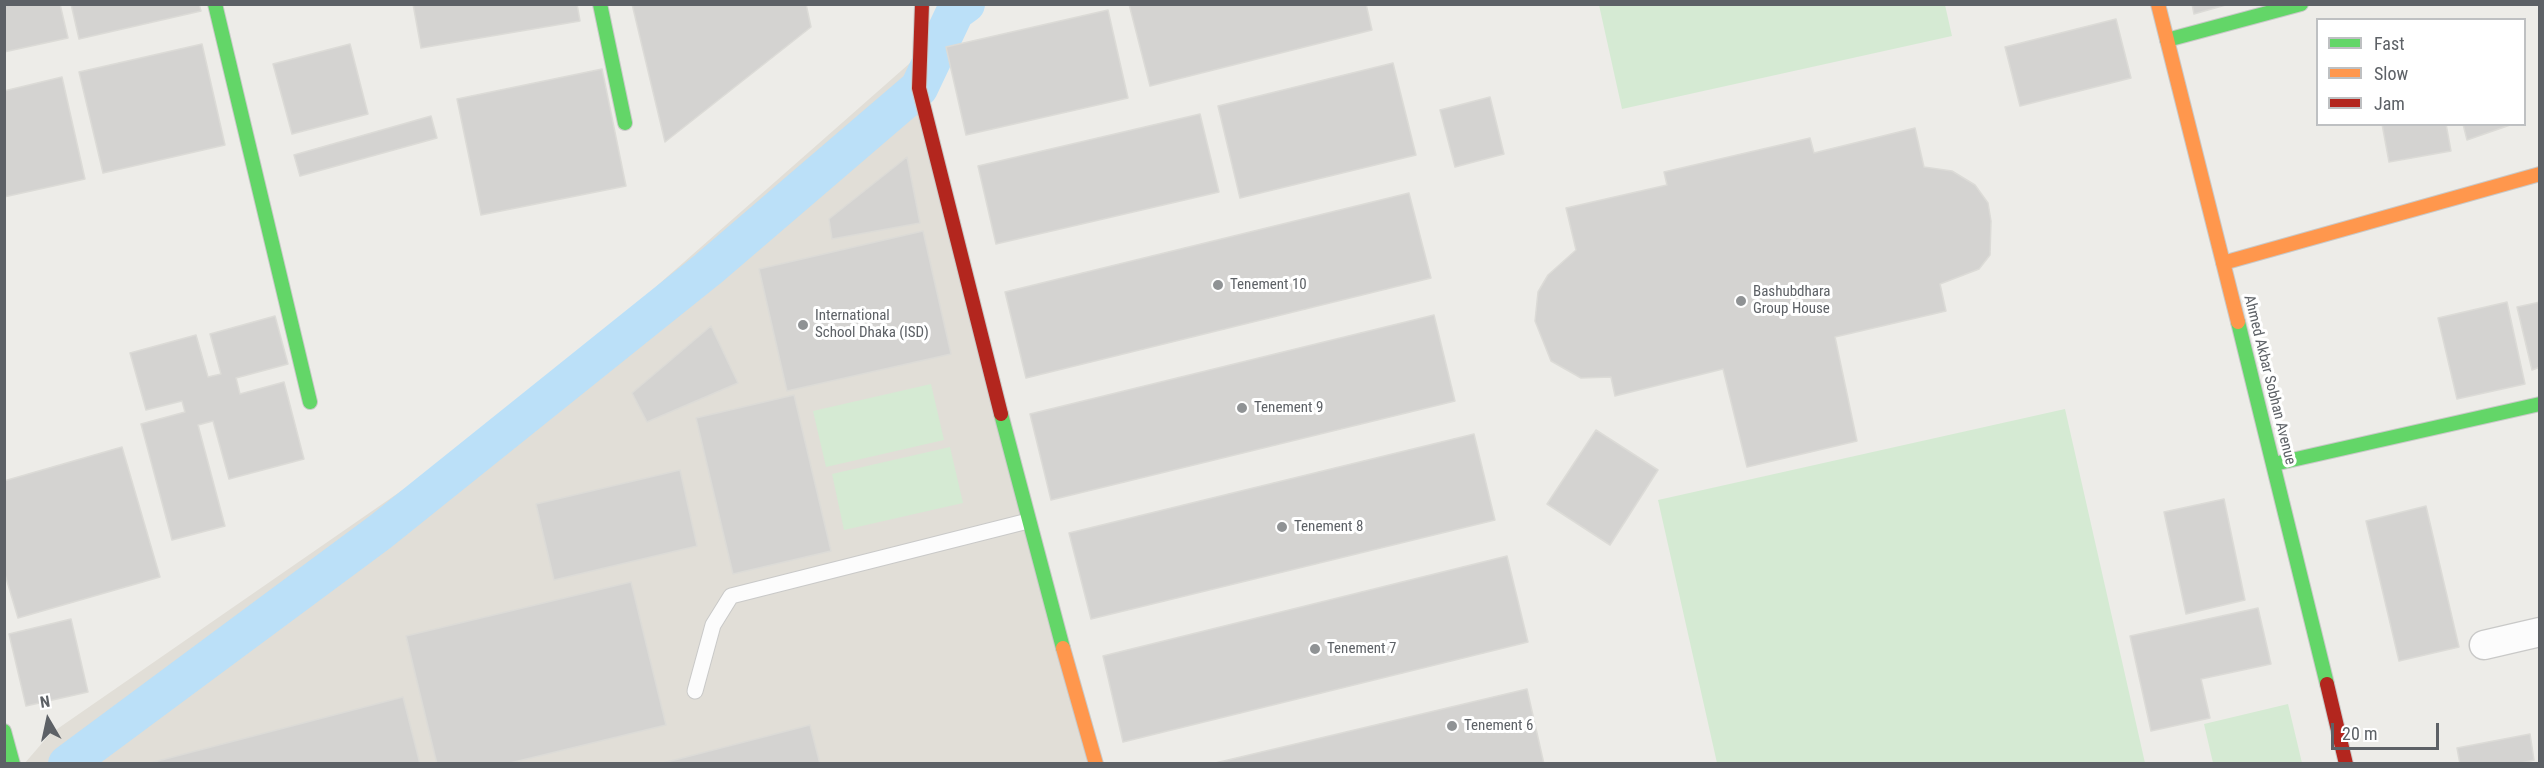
<!DOCTYPE html>
<html>
<head>
<meta charset="utf-8">
<style>
	body { margin:0 }
	#map { position:relative; width:2544px; height:768px; overflow:hidden; background:#edece8; font-family:"Roboto Condensed",sans-serif }
	canvas { display:block }
	.frame { position:absolute; inset:0; border:6px solid #5d6166; pointer-events:none }
	.legend { position:absolute; left:2316px; top:18px; width:210px; height:108px; box-sizing:border-box; background:#fff; border:2px solid #bec0c2; margin:0; padding:8px 10px; list-style:none; font-size:18px; color:#5d6166 }
	.legend li { display:flex; align-items:center; gap:12px; height:30px }
	.legend b { width:30px; border:2px solid #bec0c2 }
	.north { position:absolute; left:18px; top:690px; width:60px; height:60px; -webkit-text-stroke:4px #fff; paint-order:stroke; rotate:351deg; font-size:16px; font-weight:700; line-height:24px; text-align:center; color:#5d6166 }
	.north::after { content:''; display:block; margin:auto; width:21px; height:27px; background:#5d6166; clip-path:polygon(50% 0,100% 100%,50% 72%,0 100%) }
	.scale { position:absolute; left:2331px; top:723px; width:108px; height:27px; box-sizing:border-box; border:3px solid #5d6166; border-top:0; padding-left:8px; font-size:18px; line-height:21px; white-space:nowrap; color:#5d6166; -webkit-text-stroke:4px #fff; paint-order:stroke }
</style>
</head>
<body>
<div id="map">
<canvas width="2544" height="768"></canvas>
<div class="frame"></div>
<ul class="legend">
<li><b style="height:8px;background:#63d668"></b>Fast</li>
<li><b style="height:8px;background:#ff974d"></b>Slow</li>
<li><b style="height:8px;background:#b3261e"></b>Jam</li>
</ul>
<div class="north">N</div>
<div class="scale">20 m</div>
</div>
<script>
const c = document.querySelector('canvas').getContext('2d');
c.lineJoin = 'round';
function fillPath(path, color) { c.fillStyle = color; c.fill(path, 'evenodd'); }
function stroke(path, color, width, dash) { c.strokeStyle = color; c.lineWidth = width; c.lineCap = dash ? 'butt' : 'round'; c.setLineDash(dash || []); c.stroke(path); }
function drawText(font, color, halo, rows, align = 'center') {
  c.font = font + ' "Roboto Condensed",sans-serif'; c.lineWidth = 6; c.setLineDash([]); c.textBaseline = 'middle'; c.strokeStyle = halo; c.fillStyle = color; for (const [text, x, y, turn = 0] of rows) {
    c.save(); c.translate(x, y); c.rotate((+turn || 0) * Math.PI / 180); c.textAlign = isNaN(turn) ? turn : align; if (halo) c.strokeText(text, 0, 0); c.fillText(text, 0, 0); c.restore();
  }
}
const education = new Path2D(`
	M910 63 1099 763 24 764 50 734 508 417Z`);
const green = new Path2D(`
	M1599 5H1945L1952 36 1622 109Z
	M931 384 944 440 826 467 813 411Z
	M2065 409 2145 763H1717L1658 500Z
	M950 447 963 503 844 530 832 474Z
	M2288 704 2302 763H2213L2204 724Z`);
const canal = new Path2D(`
	M67 764 380 532 708 269 919 88 955 12 966 4`);
const building = new Path2D(`
	M4 4H60L68 38 4 52Z
	M71 4H199L201 11 79 39Z
	M413 4H577L580 21 421 48Z
	M632 4H806L811 27 665 142Z
	M1129 4H1366L1372 30 1150 86Z
	M2192 4H2229L2194 14Z
	M1108 10 1128 98 966 135 946 47Z
	M2116 19 2131 78 2020 106 2005 47Z
	M202 44 225 145 103 173 79 72Z
	M350 44 368 114 292 134 273 64Z
	M1393 63 1416 155 1240 198 1218 106Z
	M602 69 626 186 481 215 457 99Z
	M62 77 85 179 4 197V91Z
	M1490 97 1504 154 1455 167 1440 110Z
	M1200 114 1219 192 996 244 978 166Z
	M431 116 437 138 300 176 294 155Z
	M2382 124H2446L2451 151 2389 162Z
	M2463 124H2513L2467 140Z
	M1915 128 1924 167 1952 171 1975 185 1988 203 1991 221 1990 255 1979 269 1940 284 1946 311 1835 337 1857 441 1747 467 1723 369 1615 396 1611 377 1581 378 1551 361 1535 321 1538 292 1548 275 1576 250 1566 208 1667 185 1664 172 1810 138 1814 153Z
	M907 157 920 223 832 239 829 219Z
	M1409 193 1431 278 1026 378 1005 292Z
	M923 231 951 354 787 391 759 269Z
	M2507 302 2525 384 2457 399 2438 318Z
	M2540 302V367L2532 370 2517 307Z
	M1434 315 1455 401 1051 500 1030 414Z
	M275 316 288 364 236 378 240 394 284 382 304 459 229 479 213 421 198 425 225 526 172 540 141 424 185 412 182 401 146 410 130 353 196 335 208 377 221 374 210 334Z
	M711 326 738 383 647 422 632 393Z
	M794 395 831 551 733 574 696 418Z
	M1596 430 1658 470 1610 545 1547 504Z
	M1474 434 1495 520 1091 619 1069 533Z
	M122 447 160 577 18 618 4 571V481Z
	M680 470 697 546 554 580 536 504Z
	M2224 499 2245 600 2186 614 2164 512Z
	M2426 506 2459 647 2399 661 2366 521Z
	M1507 556 1528 642 1123 742 1103 656Z
	M631 582 666 725 506 764H437L406 636Z
	M2258 608 2271 664 2201 679 2210 718 2151 731 2130 636Z
	M71 619 88 692 26 706 9 634Z
	M1527 689 1544 764H1211Z
	M403 697 420 764H146Z
	M810 725 820 764H659Z
	M2530 734 2534 760 2517 764H2460L2457 748Z`);
const lane = new Path2D(`
	M695 691 713 625 731 596 1028 521`);
const street = new Path2D(`
	M2484 645 2540 632`);
const fast = new Path2D(`
	M215 4 310 402
	M600 4 625 123
	M2167 40 2301 4
	M2238 322 2327 684
	M1001 414 1063 648
	M2274 464 2540 404
	M4 731 13 764`);
const slow = new Path2D(`
	M2158 4 2238 322
	M2223 263 2540 174
	M1063 648 1096 764`);
const jam = new Path2D(`
	M922 4 919 88 1001 414
	M2327 684 2346 764`);
const markers = [
	[1218,285,6,"#8f9294"],
	[1741,301,6,"#8f9294"],
	[803,325,6,"#8f9294"],
	[1242,408,6,"#8f9294"],
	[1282,527,6,"#8f9294"],
	[1315,649,6,"#8f9294"],
	[1452,726,6,"#8f9294"]
];
const poiNames = [
	["Tenement 10",1230,285],
	["Bashubdhara",1753,292],
	["Group House",1753,309],
	["International",815,316],
	["School Dhaka (ISD)",815,333],
	["Tenement 9",1254,408],
	["Tenement 8",1294,527],
	["Tenement 7",1327,649],
	["Tenement 6",1464,726]
];
const streetNames = [
	["Ahmed Akbar Sobhan Avenue",2269,380,76]
];
fillPath(education, '#e1ded7');
fillPath(green, '#d5ead3');
stroke(canal, '#bbe0f8', 38);
fillPath(building, '#d4d3d1');
stroke(building, '#dcdbd7', 1.5);
stroke(lane, '#c9c9c8', 17);
stroke(street, '#c9c9c8', 31);
stroke(fast, '#c9c9c8', 16);
stroke(slow, '#c9c9c8', 16);
stroke(jam, '#c9c9c8', 16);
stroke(lane, '#fcfcfc', 15);
stroke(street, '#fcfcfc', 28);
stroke(fast, '#63d668', 14);
stroke(slow, '#ff974d', 14);
stroke(jam, '#b3261e', 14);
for (const [x, y, r, color] of markers) { const dot = new Path2D(); dot.arc(x, y, r, 0, 2 * Math.PI); c.fillStyle = color; c.fill(dot); stroke(dot, '#fff', 2); }
drawText('15px', '#5d6166', '#fff', poiNames, 'left');
drawText('15px', '#5d6166', '#fff', streetNames);
</script>
</body>
</html>
